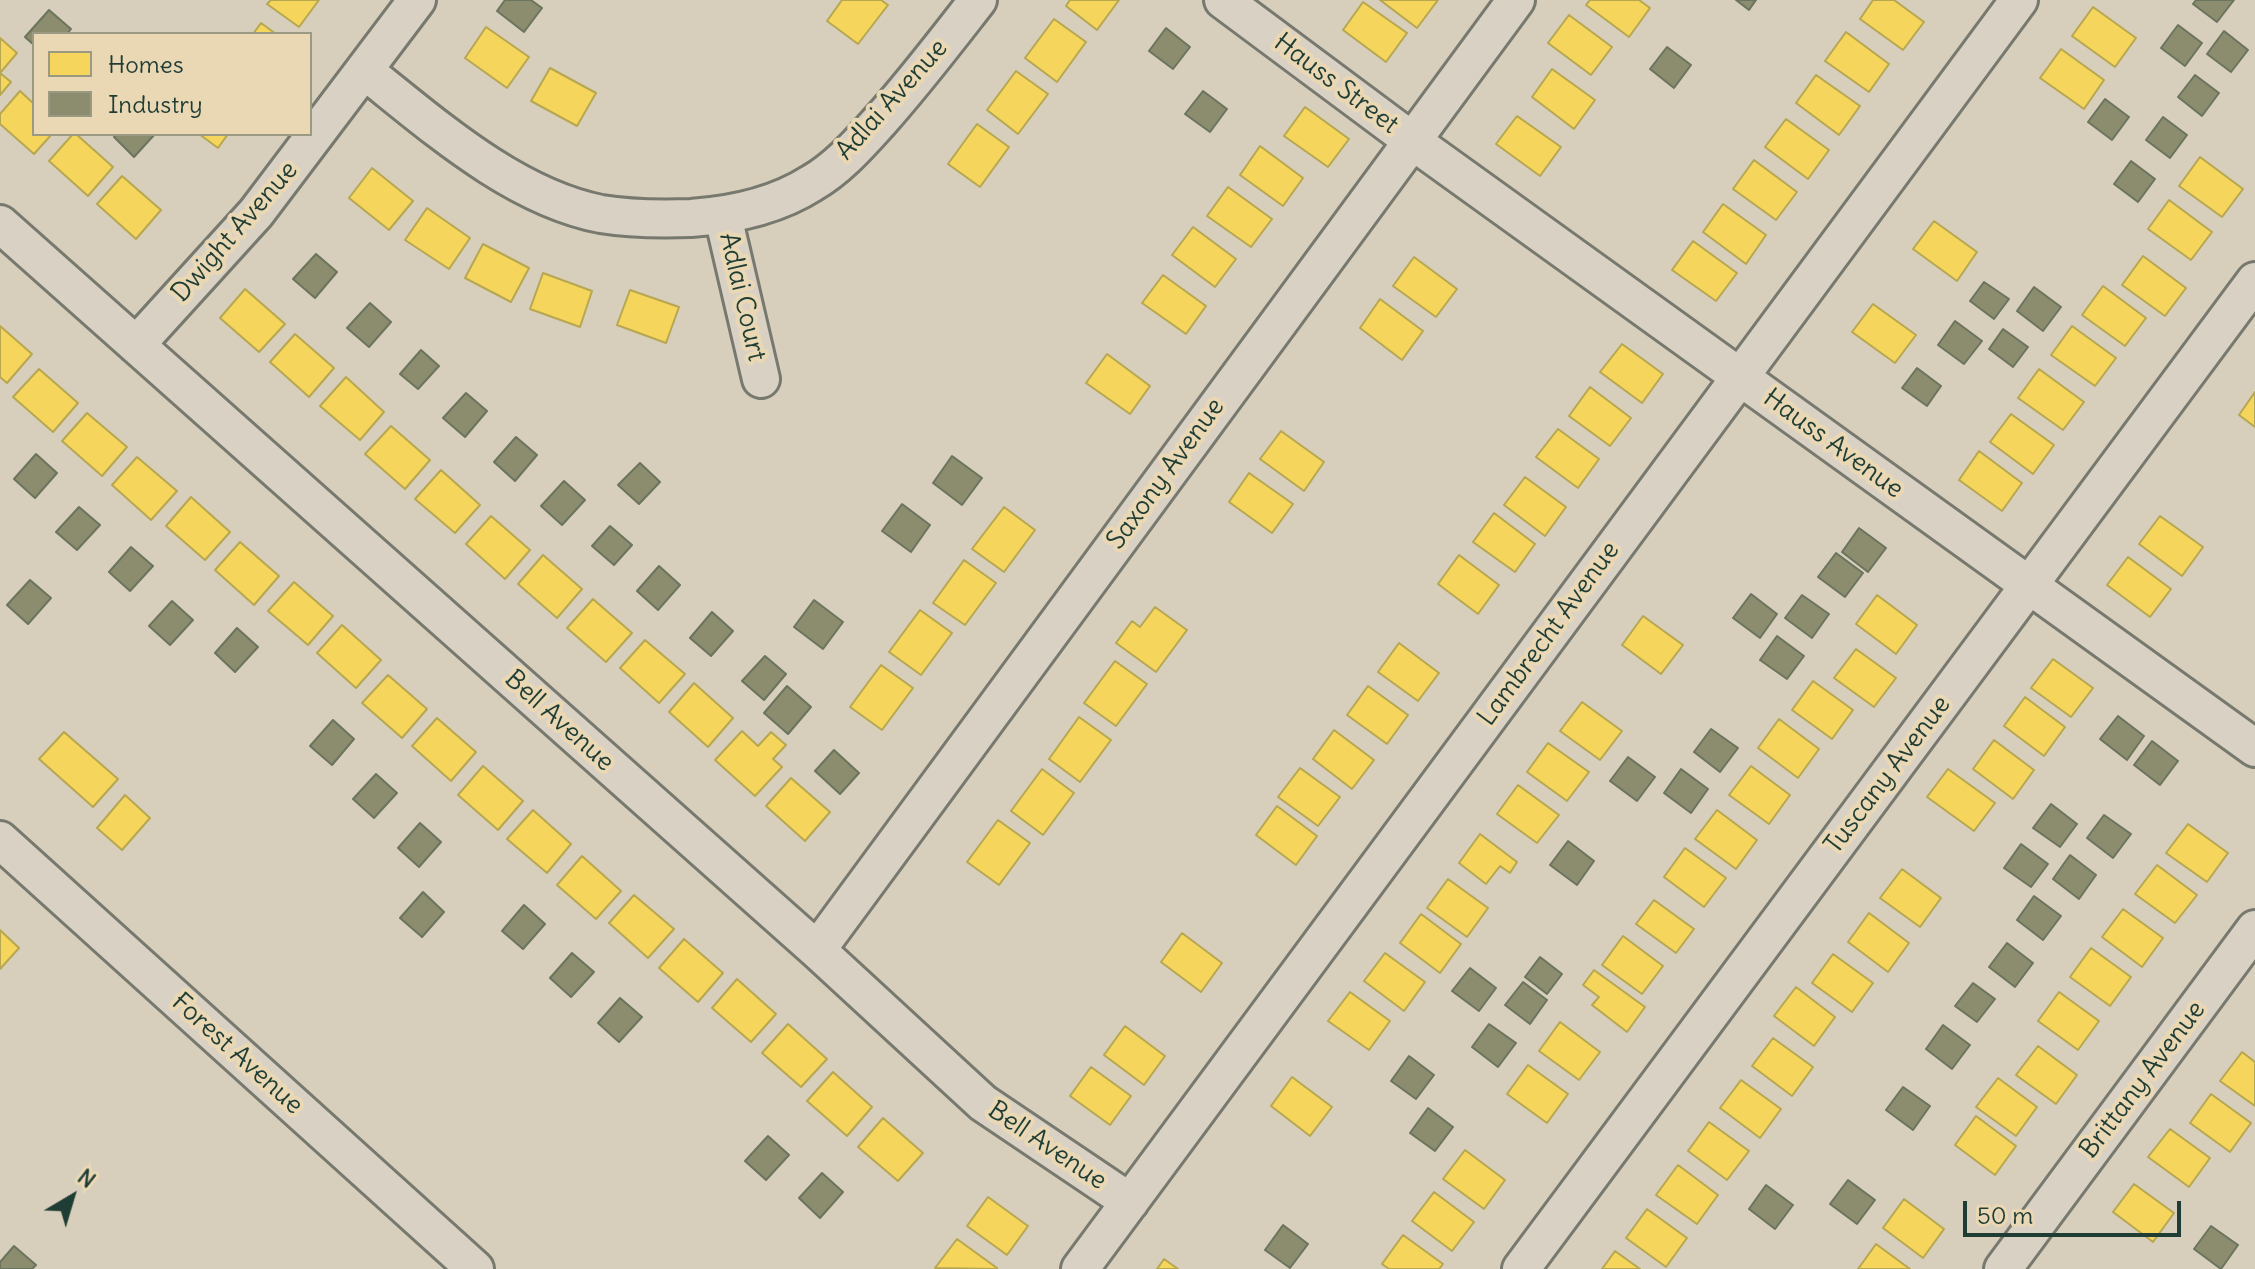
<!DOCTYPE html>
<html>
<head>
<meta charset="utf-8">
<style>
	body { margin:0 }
	#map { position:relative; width:2255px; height:1269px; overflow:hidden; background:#d7cebb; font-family:Delius,sans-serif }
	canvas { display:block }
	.legend { position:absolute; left:32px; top:32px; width:280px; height:104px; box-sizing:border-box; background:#ead8b5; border:2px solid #999a81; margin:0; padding:10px 14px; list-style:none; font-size:24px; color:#1f3d34 }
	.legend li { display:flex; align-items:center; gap:16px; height:40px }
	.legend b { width:40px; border:2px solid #999a81 }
	.north { position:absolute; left:32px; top:1157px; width:80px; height:80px; -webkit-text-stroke:6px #ead8b5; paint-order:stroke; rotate:38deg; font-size:22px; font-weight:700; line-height:32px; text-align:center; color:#1f3d34 }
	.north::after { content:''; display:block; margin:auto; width:28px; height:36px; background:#1f3d34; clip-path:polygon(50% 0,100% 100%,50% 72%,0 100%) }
	.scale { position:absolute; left:1963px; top:1201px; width:218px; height:36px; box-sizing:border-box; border:4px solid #1f3d34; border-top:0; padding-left:10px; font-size:24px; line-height:28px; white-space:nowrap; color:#1f3d34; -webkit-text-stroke:6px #ead8b5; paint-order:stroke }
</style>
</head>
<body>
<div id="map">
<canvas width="2255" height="1269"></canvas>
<ul class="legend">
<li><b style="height:22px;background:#f6d55c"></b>Homes</li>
<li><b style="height:22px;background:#8c8c6e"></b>Industry</li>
</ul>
<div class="north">N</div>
<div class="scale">50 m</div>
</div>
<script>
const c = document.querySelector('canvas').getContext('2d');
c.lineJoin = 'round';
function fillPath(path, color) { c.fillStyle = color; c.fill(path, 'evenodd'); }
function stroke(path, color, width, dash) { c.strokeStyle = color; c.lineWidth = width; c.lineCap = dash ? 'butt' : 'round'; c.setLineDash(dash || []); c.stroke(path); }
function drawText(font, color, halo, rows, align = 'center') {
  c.font = font + ' Delius,sans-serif'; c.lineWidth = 8; c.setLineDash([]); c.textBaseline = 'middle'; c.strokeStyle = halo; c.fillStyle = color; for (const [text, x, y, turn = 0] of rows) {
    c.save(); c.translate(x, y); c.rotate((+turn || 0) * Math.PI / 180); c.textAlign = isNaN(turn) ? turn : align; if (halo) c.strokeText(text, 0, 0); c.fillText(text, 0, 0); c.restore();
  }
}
const homes = new Path2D(`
	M271 0H319L299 27 267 4Z
	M842 0H881L888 5 858 44 827 21Z
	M1070 0H1119L1097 30 1066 6Z
	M1380 0H1438L1417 28Z
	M1590 0H1639L1650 8 1629 37 1586 5Z
	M1873 0H1894L1924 22 1903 50 1860 19Z
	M1363 2 1407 33 1386 62 1343 30Z
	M2093 7 2136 38 2115 67 2072 36Z
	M1569 15 1612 47 1591 75 1548 43Z
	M1054 19 1086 42 1057 82 1025 58Z
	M261 23 276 34H253Z
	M486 27 529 57 507 88 465 58Z
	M1846 32 1889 64 1869 92 1825 61Z
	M0 38 17 53 0 73 11 82 0 95Z
	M2061 49 2104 80 2084 109 2040 78Z
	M550 68 596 93 577 126 531 101Z
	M1552 69 1595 100 1574 129 1532 97Z
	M1016 71 1048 94 1018 134 987 110Z
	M1816 75 1860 106 1839 135 1796 103Z
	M20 91 34 104V134H52L34 154 0 124V114Z
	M1305 107 1349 139 1328 167 1284 136Z
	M1517 116 1561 147 1540 176 1496 144Z
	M1786 119 1829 150 1808 179 1765 147Z
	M977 124 1009 147 980 187 948 164Z
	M73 134H76L113 167 88 196 49 161Z
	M199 134H228L218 148Z
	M1260 146 1303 178 1283 206 1240 175Z
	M2200 157 2243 189 2222 217 2179 186Z
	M1754 160 1797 192 1776 220 1733 189Z
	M372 168 413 201 389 230 349 198Z
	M122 176 161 210 136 239 97 204Z
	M1228 187 1272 219 1251 247 1207 216Z
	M2169 200 2212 232 2191 260 2148 229Z
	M1723 204 1766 235 1746 264 1703 232Z
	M427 208 470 238 449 269 405 240Z
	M1934 221 1977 252 1957 281 1913 249Z
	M1193 227 1236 259 1215 287 1172 255Z
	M1693 241 1737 273 1716 301 1672 270Z
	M483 244 529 268 511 302 465 278Z
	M2143 256 2186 288 2165 316 2122 285Z
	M1414 257 1457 289 1436 317 1393 286Z
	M543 273 592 291 580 327 530 309Z
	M1163 275 1206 306 1186 334 1142 303Z
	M2103 286 2146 318 2125 346 2082 315Z
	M245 289 285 324 259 352 220 318Z
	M630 290 679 307 666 343 617 325Z
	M1380 299 1423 331 1402 360 1360 328Z
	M1873 304 1916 335 1895 363 1852 332Z
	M0 326 32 354 7 383 0 377Z
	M2072 326 2116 358 2095 386 2051 355Z
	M295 334 334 368 309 397 270 362Z
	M1622 344 1663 374 1642 403 1600 372Z
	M1107 354 1150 386 1130 414 1086 383Z
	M39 369 78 403 53 432 13 397Z
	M2039 369 2084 402 2063 430 2018 398Z
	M346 377 384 412 360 440 320 406Z
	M1590 387 1631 418 1610 446 1569 416Z
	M2255 392V427L2239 415Z
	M87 413 127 447 102 476 62 441Z
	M2011 414 2054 445 2033 474 1990 442Z
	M391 426 430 460 405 489 365 454Z
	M1558 429 1599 459 1578 488 1536 457Z
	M1281 431 1324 462 1304 491 1260 459Z
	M1979 451 2022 483 2002 511 1959 480Z
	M137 457 177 491 151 520 112 485Z
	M441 470 480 505 455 533 415 499Z
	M1249 473 1293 504 1272 533 1229 502Z
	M1525 477 1566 507 1545 536 1504 505Z
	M191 497 230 532 205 560 166 526Z
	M1004 507 1035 530 1004 572 972 549Z
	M1494 513 1535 544 1515 572 1473 542Z
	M491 516 530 550 505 579 466 544Z
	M2160 516 2203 547 2182 576 2139 544Z
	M240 542 279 576 254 605 215 570Z
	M543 555 582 589 557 618 518 584Z
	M1459 555 1499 585 1478 614 1438 584Z
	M2128 557 2171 589 2150 617 2107 585Z
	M964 560 996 583 965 625 933 603Z
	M294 582 333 616 308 645 268 611Z
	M1877 595 1917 625 1896 654 1856 624Z
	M593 599 632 633 606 662 567 628Z
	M1155 607 1187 630 1156 672 1116 643 1132 621 1140 627Z
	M920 610 952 633 921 675 889 652Z
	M1643 616 1683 645 1661 674 1622 645Z
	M342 625 381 660 356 688 317 653Z
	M645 640 685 674 659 703 620 668Z
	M1399 643 1439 673 1418 701 1378 672Z
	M1856 649 1896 678 1874 707 1834 678Z
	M2053 659 2093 688 2071 717 2031 688Z
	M1115 661 1147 684 1116 726 1084 703Z
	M881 665 913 688 882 730 850 707Z
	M388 675 427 709 402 738 362 703Z
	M1813 681 1853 710 1832 739 1792 710Z
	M694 683 733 718 708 747 669 712Z
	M1368 686 1408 715 1387 744 1347 715Z
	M2025 697 2065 727 2044 756 2004 726Z
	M1582 702 1622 731 1600 760 1560 731Z
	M1079 717 1111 740 1080 782 1049 759Z
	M437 718 476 752 451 781 412 746Z
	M1779 719 1819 749 1798 778 1758 748Z
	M1334 730 1374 760 1352 789 1313 759Z
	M742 731 758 746 771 732 786 745 773 759 782 767 755 796 715 760Z
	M64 732 118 779 93 807 39 759Z
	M1994 740 2034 770 2013 799 1973 769Z
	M1548 743 1589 772 1567 801 1527 772Z
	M483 766 523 801 498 830 458 795Z
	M1751 766 1790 795 1769 824 1729 795Z
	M1300 768 1340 797 1318 826 1278 797Z
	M1042 769 1074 793 1043 835 1011 811Z
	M1948 769 1995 803 1974 831 1927 797Z
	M791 778 830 812 805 841 766 806Z
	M1518 785 1559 815 1537 843 1497 814Z
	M125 795 150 818 122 850 97 828Z
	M1277 806 1317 836 1296 865 1256 835Z
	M533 810 571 844 547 873 507 839Z
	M1717 810 1757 840 1736 869 1695 839Z
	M998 820 1030 843 999 885 967 862Z
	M2188 824 2228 853 2207 882 2166 853Z
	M1480 834 1517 862 1510 873 1500 866 1486 884 1459 863Z
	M1685 848 1726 878 1704 907 1664 877Z
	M582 856 621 891 596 919 557 885Z
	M2157 865 2197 895 2175 923 2135 894Z
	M1902 869 1941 898 1920 927 1880 898Z
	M1448 879 1488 908 1467 937 1427 908Z
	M634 895 674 929 648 958 609 923Z
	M1654 900 1694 929 1676 953 1636 924Z
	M2123 909 2163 938 2142 967 2102 937Z
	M1869 913 1909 943 1888 972 1848 942Z
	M1421 914 1461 944 1440 973 1400 943Z
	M0 930 19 948 0 969Z
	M1182 933 1222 963 1201 992 1161 962Z
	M1623 936 1663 966 1642 994 1602 965Z
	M684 939 723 973 698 1002 659 968Z
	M2091 948 2131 977 2110 1006 2070 977Z
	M1385 953 1425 982 1404 1011 1364 981Z
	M1833 954 1873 983 1852 1012 1812 983Z
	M1594 970 1645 1007 1627 1032 1592 1005 1599 997 1583 985Z
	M737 979 776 1014 751 1042 712 1008Z
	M1796 987 1835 1017 1814 1046 1774 1016Z
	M1350 992 1390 1021 1369 1050 1328 1021Z
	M2059 992 2099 1021 2078 1050 2038 1021Z
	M1560 1022 1600 1052 1579 1080 1539 1051Z
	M788 1024 827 1059 801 1087 762 1053Z
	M1125 1026 1165 1056 1144 1085 1104 1055Z
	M1773 1038 1813 1067 1792 1096 1752 1066Z
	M2038 1046 2077 1075 2056 1104 2016 1075Z
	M2242 1052 2255 1062V1106L2220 1081Z
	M1528 1065 1568 1094 1547 1123 1507 1094Z
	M1091 1067 1131 1096 1110 1125 1070 1096Z
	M833 1072 872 1107 847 1136 807 1101Z
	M1292 1077 1332 1107 1310 1136 1271 1106Z
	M1998 1078 2037 1107 2016 1136 1976 1107Z
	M1741 1080 1781 1109 1760 1138 1720 1108Z
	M2211 1094 2251 1123 2230 1152 2190 1123Z
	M1976 1116 2016 1146 1995 1175 1955 1145Z
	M883 1118 923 1153 898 1181 858 1147Z
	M1709 1122 1749 1151 1727 1180 1688 1151Z
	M2170 1129 2210 1158 2189 1187 2148 1157Z
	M1465 1150 1505 1180 1484 1209 1443 1179Z
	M1678 1165 1718 1195 1697 1224 1656 1195Z
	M2134 1184 2174 1213 2153 1242 2113 1212Z
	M1434 1192 1474 1222 1452 1251 1412 1221Z
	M988 1197 1028 1226 1007 1255 967 1226Z
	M1904 1199 1944 1229 1923 1258 1883 1228Z
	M1647 1209 1687 1238 1666 1267 1626 1238Z
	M1403 1235 1443 1264 1439 1269H1389L1382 1264Z
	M957 1239 997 1268 996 1269 935 1268Z
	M1876 1244 1910 1269H1858Z
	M1615 1251 1640 1269H1602Z
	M1164 1259 1178 1269H1157Z`);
const industry = new Path2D(`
	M505 0H531L542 8 524 32 497 11Z
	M1736 0H1756L1749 10Z
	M2196 0H2234L2217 22 2193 4Z
	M49 10 71 29 67 34H34V45L25 37Z
	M2178 25 2202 43 2185 66 2161 48Z
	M1166 28 1190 47 1173 69 1149 51Z
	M2224 31 2248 50 2231 72 2207 54Z
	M1667 47 1691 65 1674 88 1650 69Z
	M2195 75 2219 93 2202 116 2178 97Z
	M1203 91 1227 109 1210 132 1185 114Z
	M2105 99 2129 117 2112 140 2088 122Z
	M2163 117 2187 135 2170 158 2146 140Z
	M117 134H155L134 157 114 137Z
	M2131 161 2155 179 2138 202 2114 184Z
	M316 254 337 272 315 298 293 279Z
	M1984 282 2009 299 1994 319 1970 301Z
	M2034 287 2061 307 2043 331 2017 311Z
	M370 303 391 322 369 347 347 328Z
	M1955 321 1982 341 1964 364 1938 345Z
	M2003 329 2028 347 2013 367 1989 349Z
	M421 350 439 366 418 389 400 374Z
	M1917 368 1941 386 1927 406 1902 388Z
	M466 393 487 411 465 437 443 418Z
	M516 437 537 455 515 481 494 462Z
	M36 454 57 473 35 498 14 479Z
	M952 456 982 478 962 505 933 483Z
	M640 463 660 482 639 504 618 485Z
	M564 481 585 500 562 525 541 506Z
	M902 504 930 525 911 552 882 531Z
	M79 507 100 525 77 550 56 532Z
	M610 526 632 545 614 565 592 546Z
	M1859 528 1886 548 1868 572 1842 552Z
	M131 547 153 566 130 591 109 572Z
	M1836 553 1863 573 1845 597 1818 577Z
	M659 566 680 585 658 610 637 591Z
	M30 580 51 598 28 624 7 605Z
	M1751 594 1777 614 1760 638 1733 618Z
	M1802 595 1829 614 1812 638 1785 618Z
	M814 600 843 622 823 649 794 627Z
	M172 601 193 620 170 645 149 626Z
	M712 612 733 631 711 656 690 638Z
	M237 628 258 647 235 672 215 653Z
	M1777 636 1804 656 1787 679 1760 660Z
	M765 656 786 674 764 700 742 681Z
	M787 686 811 707 788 734 764 713Z
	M2118 716 2144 736 2127 760 2100 739Z
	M333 720 354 739 332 765 310 746Z
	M1711 729 1738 748 1720 772 1694 752Z
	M2152 741 2178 761 2160 785 2134 765Z
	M834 750 859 773 840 794 815 771Z
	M1628 757 1655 777 1637 801 1610 781Z
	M1681 769 1708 789 1691 813 1664 793Z
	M376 774 397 793 374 818 353 799Z
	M2051 804 2077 824 2060 847 2033 828Z
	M2104 815 2131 834 2113 858 2087 838Z
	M420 823 441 842 419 867 398 848Z
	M1568 841 1594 861 1577 885 1550 865Z
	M2021 844 2048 864 2031 887 2004 868Z
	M2070 855 2096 875 2079 899 2053 879Z
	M423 892 444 912 422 937 400 918Z
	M2034 896 2061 916 2043 940 2017 920Z
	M524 905 545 924 523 949 502 931Z
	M2007 943 2033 963 2015 987 1989 967Z
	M572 953 594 972 571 997 550 978Z
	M1540 957 1562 974 1547 994 1525 977Z
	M1470 968 1496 988 1479 1011 1452 991Z
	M1523 982 1547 1000 1530 1024 1505 1005Z
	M1973 983 1995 999 1977 1022 1955 1006Z
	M620 998 642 1017 619 1042 598 1023Z
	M1489 1024 1516 1043 1498 1067 1472 1047Z
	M1943 1025 1970 1045 1952 1069 1926 1049Z
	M1409 1056 1434 1075 1416 1099 1391 1081Z
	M1903 1087 1930 1106 1913 1130 1886 1110Z
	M1428 1108 1453 1127 1435 1151 1410 1133Z
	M768 1136 789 1155 766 1180 745 1161Z
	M822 1173 843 1192 820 1218 799 1198Z
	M1848 1180 1875 1200 1857 1224 1830 1204Z
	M1766 1185 1793 1205 1775 1229 1749 1209Z
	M1283 1225 1308 1244 1290 1268 1265 1250Z
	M2211 1226 2238 1245 2221 1269 2194 1249Z
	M14 1246 36 1265 32 1269H0V1262Z`);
const minor = new Path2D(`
	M1223 0 1411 140 2255 748
	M365 71C433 125 513 197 601 214 631 219 661 219 691 218 734 215 776 206 812 183 838 168 859 144 879 122 914 83 946 41 978 0
	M723 216 761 379
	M0 224 817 950 983 1103 1130 1202
	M136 345 256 213 417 0
	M0 840 475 1269
	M817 950 1516 0
	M1080 1269 2019 0
	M1521 1269 2255 281
	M2003 1269 2255 929`);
const streetNames = [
	["Hauss Street",1336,84,37],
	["Adlai Avenue",892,100,-48],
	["Dwight Avenue",235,232,-49],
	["Adlai Court",742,297,77],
	["Hauss Avenue",1833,444,36],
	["Saxony Avenue",1166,474,-54],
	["Lambrecht Avenue",1549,634,-54],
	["Bell Avenue",559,721,42],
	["Tuscany Avenue",1888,775,-53],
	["Forest Avenue",237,1054,42],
	["Brittany Avenue",2143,1080,-53],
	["Bell Avenue",1047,1146,34]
];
fillPath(homes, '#f6d55c');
stroke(homes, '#b6a750', 2);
fillPath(industry, '#8c8c6e');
stroke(industry, '#6b745d', 2);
stroke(minor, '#77796f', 42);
stroke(minor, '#d9d1c4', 36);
drawText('26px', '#1f3d34', '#ead8b5', streetNames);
</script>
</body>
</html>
